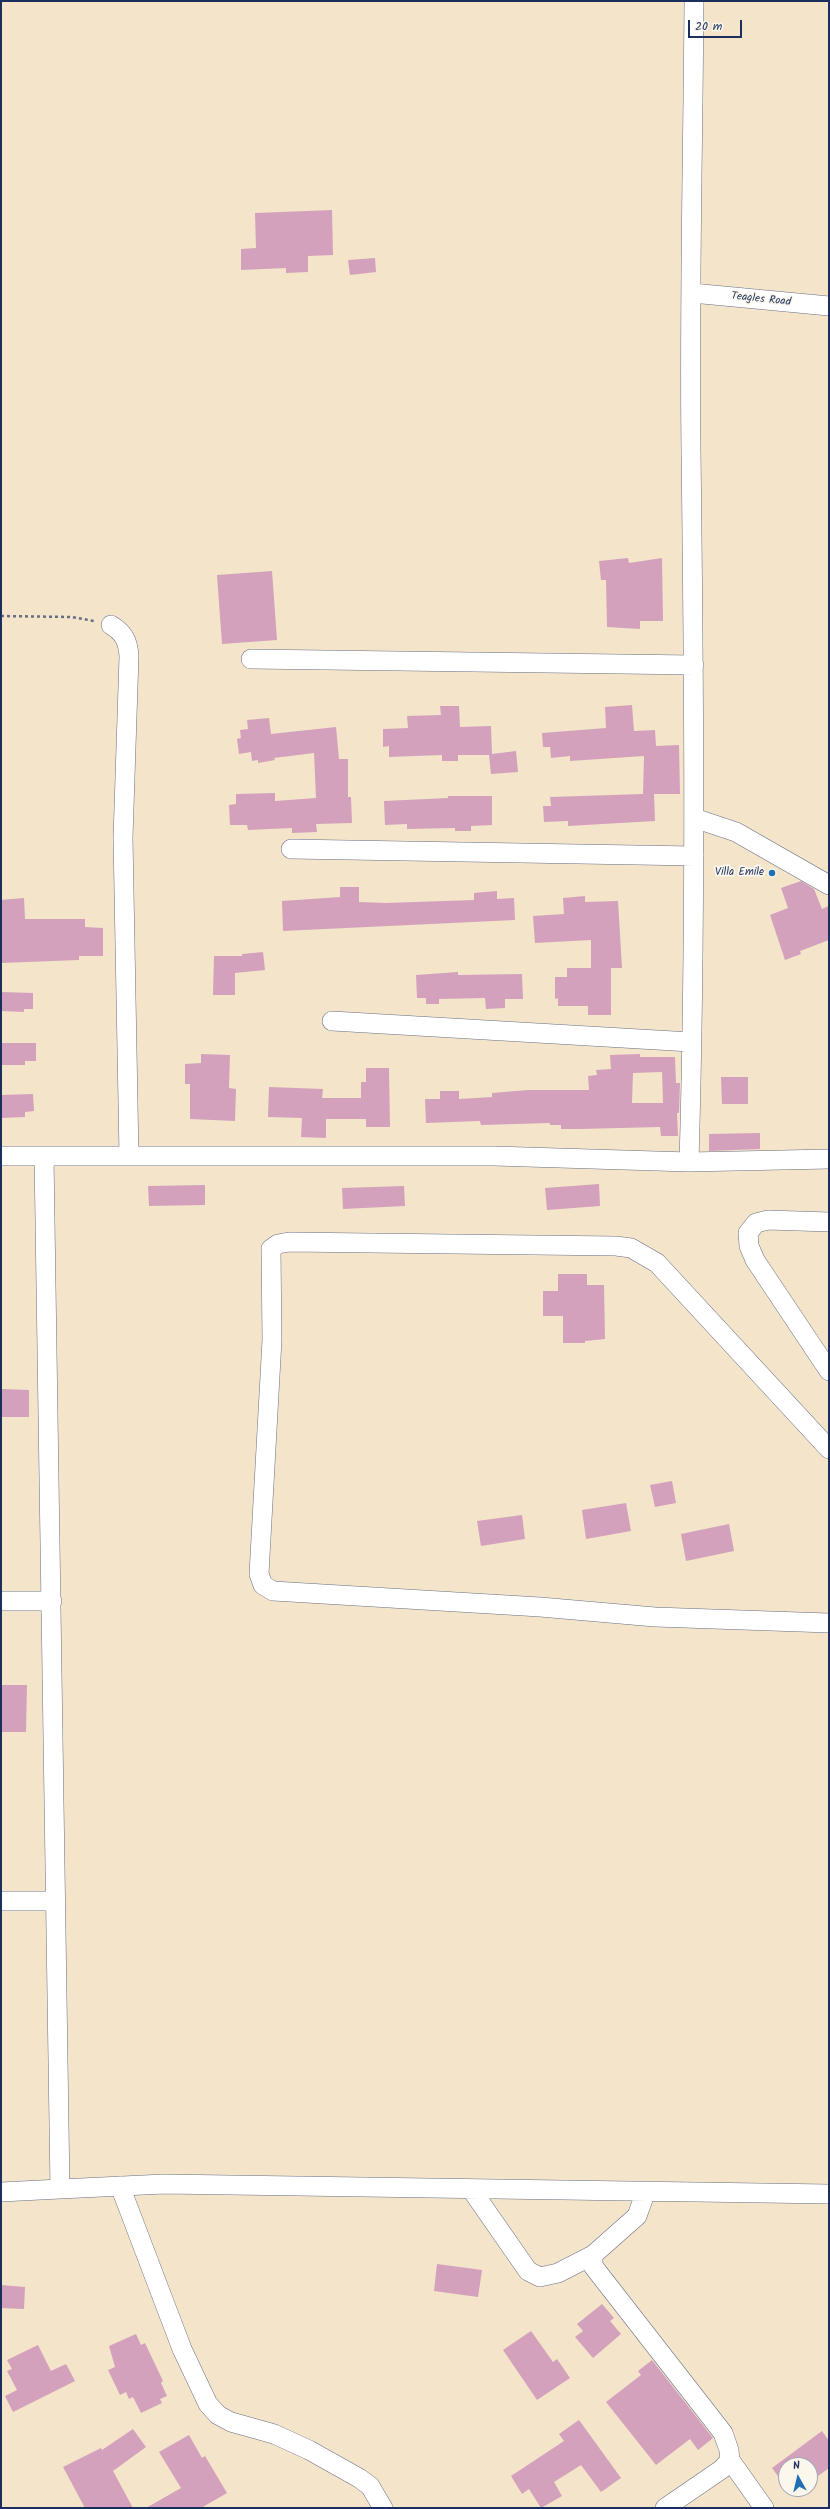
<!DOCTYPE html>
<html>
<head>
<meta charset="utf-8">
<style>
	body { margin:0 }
	#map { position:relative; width:830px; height:2509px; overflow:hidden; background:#f4e4ca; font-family:Kalam,sans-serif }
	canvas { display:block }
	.frame { position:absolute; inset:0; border:2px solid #1b2f5e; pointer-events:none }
	.north { position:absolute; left:778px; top:2457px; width:40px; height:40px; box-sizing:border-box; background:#fbf7ec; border:1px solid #a1a7b3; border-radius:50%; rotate:352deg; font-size:11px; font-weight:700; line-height:16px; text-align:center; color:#1b2f5e }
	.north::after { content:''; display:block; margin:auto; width:14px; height:18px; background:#1f6fb2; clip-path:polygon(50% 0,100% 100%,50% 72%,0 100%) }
	.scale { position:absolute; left:688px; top:20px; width:54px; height:18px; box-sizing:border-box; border:2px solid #1b2f5e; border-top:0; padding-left:5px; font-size:12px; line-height:14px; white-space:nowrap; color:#1b2f5e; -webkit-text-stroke:3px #fbf7ec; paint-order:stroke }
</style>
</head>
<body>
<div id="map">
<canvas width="830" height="2509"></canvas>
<div class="frame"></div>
<div class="north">N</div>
<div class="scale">20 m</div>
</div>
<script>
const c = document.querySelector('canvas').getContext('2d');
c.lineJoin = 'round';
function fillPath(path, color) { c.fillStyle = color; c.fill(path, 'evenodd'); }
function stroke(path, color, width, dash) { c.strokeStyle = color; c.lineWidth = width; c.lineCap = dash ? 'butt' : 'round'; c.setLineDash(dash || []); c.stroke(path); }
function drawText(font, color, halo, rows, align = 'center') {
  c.font = font + ' Kalam,sans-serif'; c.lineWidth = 3.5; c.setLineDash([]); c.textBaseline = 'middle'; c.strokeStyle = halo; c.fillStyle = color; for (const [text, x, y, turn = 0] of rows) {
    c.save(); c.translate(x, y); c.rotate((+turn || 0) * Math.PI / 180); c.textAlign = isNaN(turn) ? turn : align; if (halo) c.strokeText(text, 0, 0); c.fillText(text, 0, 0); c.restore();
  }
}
const building = new Path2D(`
	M332 210 333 255 308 256V272L286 273V268L241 270V249L256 248 255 213Z
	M375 258 376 272 350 275 348 260Z
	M628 558 629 563 662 558 663 621H640V629L607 627 606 580H601L599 561Z
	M272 571 277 640 222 644 217 575Z
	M632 705 634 731 655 730 656 746 679 745 680 794H654L655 821 568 826V821L544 822 543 806H551L550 797 643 794 644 756 570 761V756L551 758 550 747H543L542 733 606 728 605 707Z
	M440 706H459L460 727 491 726 492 754 516 751 518 772 491 774 489 755H458V761H442V755L389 757V746L383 747V729L408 728 407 716 441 715Z
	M269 718 271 734 336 727 339 759H348V797H351L352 823 316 824 317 832 292 833V828L248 830 247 825H230L229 805 236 804V794L275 793V801L316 798 314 753 274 758 275 760 258 763V760L252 761 251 752 239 754 237 739 241 738 240 730 248 729 247 720Z
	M448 796H492V825L471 826V831H455V828L407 829V824L385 825 384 801 448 798Z
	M801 881 814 889 822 909 829 906V940L800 951 801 954 785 960 770 915 788 908 781 888Z
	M340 887H359V902L386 903 474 900V893L497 891V899L514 898 515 920 283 931 282 901 340 897Z
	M585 896V902L618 901 622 968H611V1015H588V1006H558V998L555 999V977H567V968H591V940L535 943 533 916 564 914 563 898Z
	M24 898 25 919H85V927L103 928V956H79V960L1 963V900Z
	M263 952 265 970 235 973V995H213L214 956H242V954Z
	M458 972V975L522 974 523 999H505V1008L486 1009 485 998 439 999V1004H426V998H417L416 975Z
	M1 992 33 993V1009H24V1012L1 1011Z
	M1 1043H36V1061H25V1065H1Z
	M201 1054 230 1055 229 1088 236 1089 235 1121 190 1119V1084H185V1064L201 1063Z
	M640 1054V1057H675L676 1083H680L679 1113H677L678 1136H661L660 1127 580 1129H561V1125H550V1123L481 1125 480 1121 426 1123 425 1099H440V1091H459V1099L492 1097V1093L528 1090H589L588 1076 597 1075 596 1070 611 1069 610 1055ZM662 1072 663 1103H632L633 1073Z
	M366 1068H389L390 1127H366V1119H326V1138L301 1137 302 1118 268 1117 269 1087 323 1089 322 1098H361V1082H366Z
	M721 1077H748V1104H722Z
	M33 1094 34 1111 25 1112V1117L1 1118V1095Z
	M760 1133V1149L709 1151V1134Z
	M599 1184 600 1206 547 1210 545 1188Z
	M205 1185V1205L149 1206 148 1186Z
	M404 1186 405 1206 343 1209 342 1188Z
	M558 1274H587V1285H604L605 1339 585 1341V1343H563V1316H543V1291H558Z
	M1 1389 29 1390V1417H1Z
	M672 1481 676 1503 655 1507 650 1485Z
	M626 1503 631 1531 586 1539 582 1510Z
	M522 1515 525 1539 481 1546 477 1521Z
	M729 1524 734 1551 686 1561 681 1534Z
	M1 1685H27L26 1732H1Z
	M437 2264 482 2270 478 2297 434 2291Z
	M1 2285 25 2287 24 2309 1 2308Z
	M602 2304 614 2318 610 2321 621 2334 593 2358 575 2337 583 2331 577 2324Z
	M531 2331 553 2362 557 2359 570 2378 537 2400 503 2350Z
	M136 2334 141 2345 145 2343 163 2381 161 2383 167 2396 160 2399 162 2403 141 2413 133 2397 129 2399 126 2392 120 2395 108 2370 115 2367 109 2346Z
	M38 2345 51 2371 66 2364 75 2381 13 2412 5 2396 17 2390 7 2371 12 2369 7 2360Z
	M652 2360 713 2438 698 2450 690 2439 656 2465 606 2402 641 2375 638 2371Z
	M579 2420 621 2478 601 2492 581 2465 554 2482 562 2496 541 2508 529 2489 522 2494 511 2476 564 2441 559 2434Z
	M133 2429 146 2447 113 2471 133 2508H85L63 2467 101 2448 102 2450Z
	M822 2431 829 2441V2468L810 2482V2465H786V2487L772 2468Z
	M189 2435 202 2458 205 2456 227 2493 201 2508H146L181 2488 159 2452Z`);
const path = new Path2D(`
	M1 616 72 617 94 621`);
const minor = new Path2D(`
	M692 293 829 306
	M111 625C124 633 128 641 129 656L123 838 129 1156
	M251 659 694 665
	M694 818 736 832 829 885
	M291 849 694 856
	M332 1021 691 1042
	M1 1156H494L689 1162C696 925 694 687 691 450 689 301 693 151 694 1
	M44 1156 60 2189 164 2184 829 2194
	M689 1162 829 1159
	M829 1222 768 1220 756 1223 748 1233 749 1246 755 1260 829 1371
	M829 1449 657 1263 631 1248 616 1246 289 1242 278 1244 271 1249 272 1340 259 1574 263 1585 273 1591 540 1607 655 1617 829 1623
	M1 1601H52
	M1 1901H56
	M120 2186 182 2349 208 2404 218 2415 231 2422 274 2434 309 2450 359 2478 370 2486 383 2508
	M471 2189 528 2271 540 2277 558 2273 593 2255
	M646 2191 637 2216 593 2255V2266L723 2433 729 2450 730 2460 764 2508
	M1 2192 60 2189
	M665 2508 722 2469 730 2460`);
const markers = [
	[772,873,4,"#1f6fb2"]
];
const streetNames = [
	["Teagles Road",761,300,6]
];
const poiNames = [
	["Villa Emile",764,873]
];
fillPath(building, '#d3a1bc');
stroke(minor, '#676e84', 20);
stroke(path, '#676e84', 2.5, [3, 3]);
stroke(minor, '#fff', 19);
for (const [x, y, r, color] of markers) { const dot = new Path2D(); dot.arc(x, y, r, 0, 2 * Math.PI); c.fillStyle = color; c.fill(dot); stroke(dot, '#fbf7ec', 1.5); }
drawText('11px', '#1b2f5e', '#fbf7ec', streetNames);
drawText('11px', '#1b2f5e', '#fbf7ec', poiNames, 'right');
</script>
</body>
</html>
